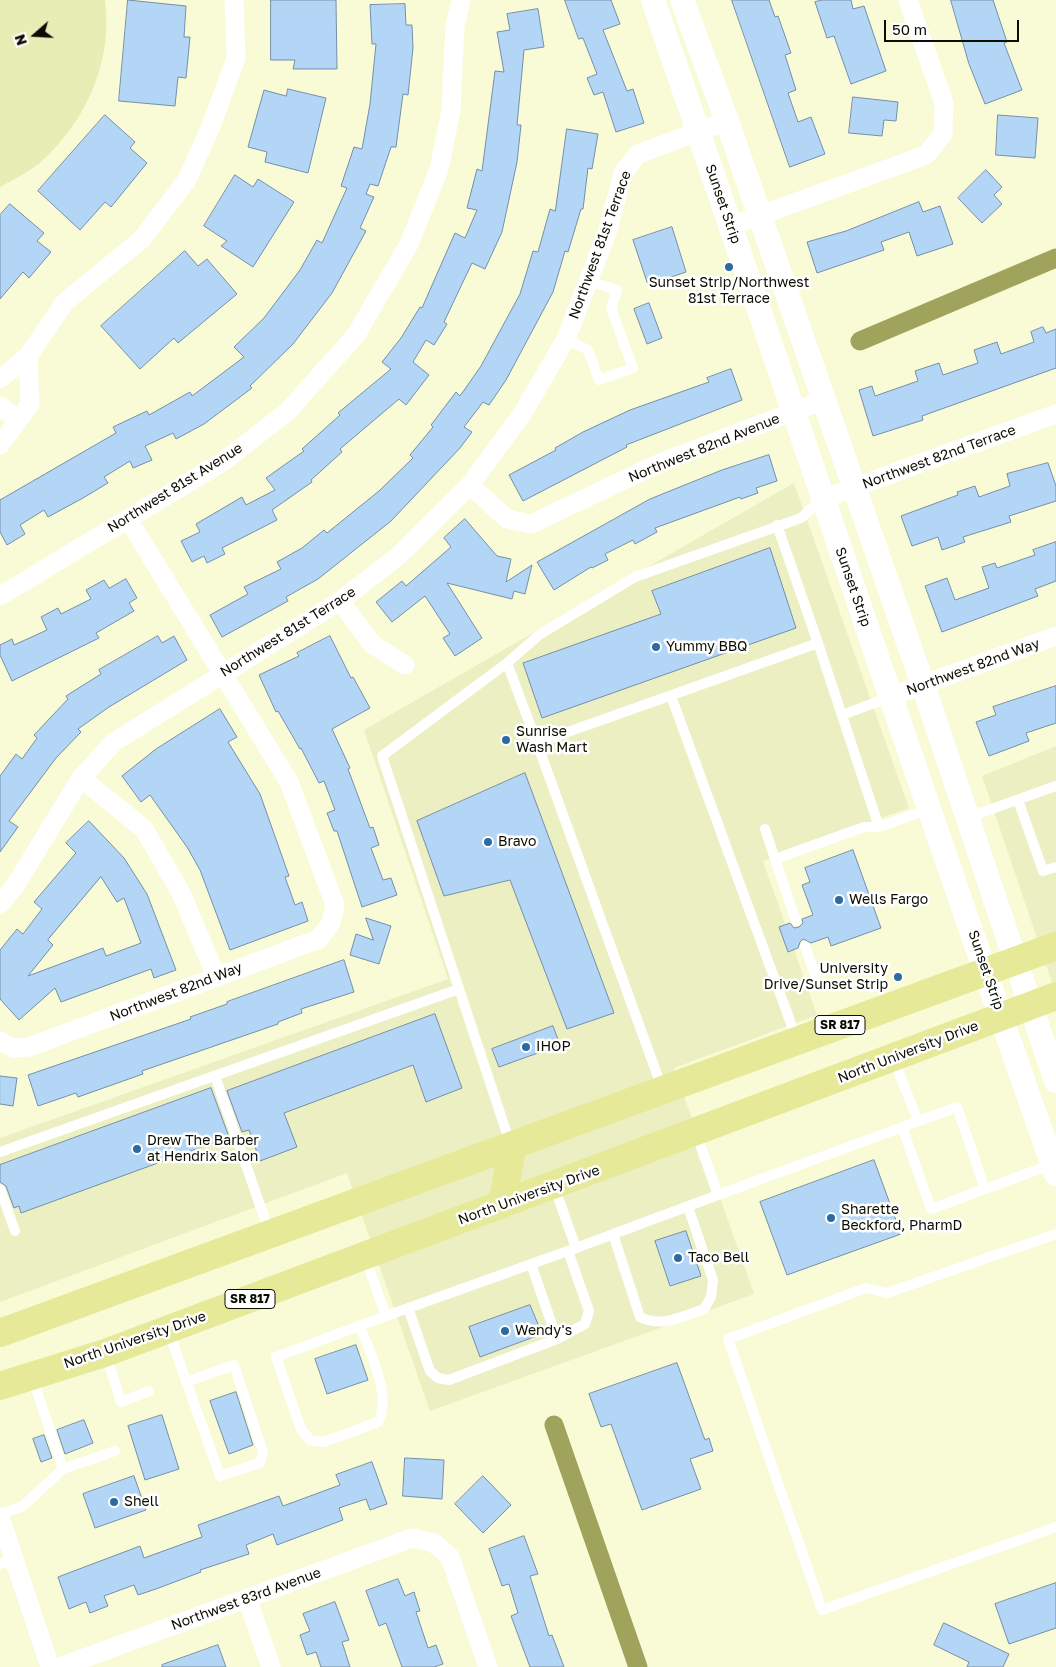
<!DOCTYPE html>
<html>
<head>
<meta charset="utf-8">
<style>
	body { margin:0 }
	#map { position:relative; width:1056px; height:1667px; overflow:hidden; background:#f8fbd5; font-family:"Golos Text",sans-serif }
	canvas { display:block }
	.north { position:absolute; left:10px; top:10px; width:50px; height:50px; -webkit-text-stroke:4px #fff; paint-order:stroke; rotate:251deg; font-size:14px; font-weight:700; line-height:20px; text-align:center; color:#0c0d02 }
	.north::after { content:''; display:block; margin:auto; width:18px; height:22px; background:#0c0d02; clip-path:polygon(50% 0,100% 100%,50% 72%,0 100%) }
	.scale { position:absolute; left:884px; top:20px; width:135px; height:22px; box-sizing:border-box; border:2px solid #0c0d02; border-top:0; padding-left:6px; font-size:15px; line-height:18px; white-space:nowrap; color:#0c0d02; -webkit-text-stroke:4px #fff; paint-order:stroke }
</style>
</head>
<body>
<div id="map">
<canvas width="1056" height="1667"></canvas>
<div class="north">N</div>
<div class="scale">50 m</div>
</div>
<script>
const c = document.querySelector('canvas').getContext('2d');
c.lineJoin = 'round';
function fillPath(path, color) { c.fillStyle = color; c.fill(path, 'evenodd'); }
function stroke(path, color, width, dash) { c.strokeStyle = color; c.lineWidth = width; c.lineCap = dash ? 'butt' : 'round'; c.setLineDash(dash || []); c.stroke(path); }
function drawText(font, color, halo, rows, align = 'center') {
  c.font = font + ' "Golos Text",sans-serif'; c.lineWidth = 5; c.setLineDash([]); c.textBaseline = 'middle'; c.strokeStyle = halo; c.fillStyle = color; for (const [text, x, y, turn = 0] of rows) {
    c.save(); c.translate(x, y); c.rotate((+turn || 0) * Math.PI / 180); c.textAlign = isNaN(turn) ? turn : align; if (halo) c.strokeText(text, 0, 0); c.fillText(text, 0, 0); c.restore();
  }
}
const built = new Path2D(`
	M794 483 909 808 763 861 817 1015 674 1068 754 1294 430 1411 347 1173 0 1302V1138L448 979 364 730Z
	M1056 746V994L982 776Z`);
const green = new Path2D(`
	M0 0H105C113 60 87 120 42 161 31 171 14 179 0 187Z`);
const canal = new Path2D(`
	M860 341 1056 258
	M554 1425 638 1667`);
const building = new Path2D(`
	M128 0 186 6 184 37H190L186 78 178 77 175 106 119 101Z
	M271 0H336L337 69H293L295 60H271Z
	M565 0H611L620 24 603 30 627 91 633 89 644 123 616 132 603 92 594 95 587 78 597 74 583 38 579 39Z
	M732 0H769L775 17 778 16 791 53 785 55 796 90 788 93 798 122 811 117 825 154 790 167Z
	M823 0H851L853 9 864 6 886 71 851 84 834 36 827 38 815 2Z
	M951 0H993L1007 42 1004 43 1022 90 985 104 969 64Z
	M405 4 406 25H412L413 48 408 95 403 94 396 147H391L378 186 370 184 366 194 374 197 360 228 366 231 332 293 293 344 250 386 252 388 204 424 176 439 173 433 145 446 152 460 133 468 130 461 104 477 108 483 83 498 48 517 44 510 20 525 25 534 7 545 0 532V500L116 433 113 427 147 411 149 415 190 392 192 396 244 357 234 347 264 318 300 270 317 240 322 243 347 188 341 186 354 147 362 149 370 104 376 44H372L370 5Z
	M538 9 544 47 524 50 517 125H521L517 162 502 232 485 269 472 263 444 322 447 324 434 345 426 340 413 362 429 375 406 405 399 399 340 449 342 452 311 480 312 482 272 510 277 520 222 548 225 554 207 563 204 556 192 562 181 541 200 532 196 524 242 497 246 505 275 490 266 478 304 451 302 449 340 415 338 413 391 369 382 362 401 338 420 307 422 308 455 233 465 238 477 210 467 208 477 169 482 171 495 71 504 72 497 32 510 30 507 14Z
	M288 89 326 98 308 173 265 162 267 152 248 147 264 90 286 96Z
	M853 97 898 102 896 121 884 120 882 136 849 133Z
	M105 115 135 142 130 148 147 163 111 207 105 202 80 230 38 191Z
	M998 115 1038 118 1035 158 996 155Z
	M567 129 598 134 592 169 588 168 583 209H581L568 252 565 251 553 292 506 380 489 405 483 402 464 427 472 432 460 448 391 521 318 579 286 597 288 601 222 637 210 615 248 594 244 587 281 569 277 562 302 548 324 530 327 533 379 491 413 458 410 455 433 427 431 425 456 392 460 396 481 366 520 294 533 251 538 252 550 209 555 211Z
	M986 170 1002 187 994 195 1002 204 982 223 958 198Z
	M235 175 253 187 258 179 294 202 253 267 221 246 227 241 204 226Z
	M919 202 923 212 940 206 953 244 917 256 909 232 881 242 884 250 817 273 807 242 846 231Z
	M10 204 44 233 37 241 51 252 29 278 23 272 0 299V215Z
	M672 227 686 272 648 285 633 240Z
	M185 251 198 266 207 259 237 294 178 343 174 338 140 369 101 326Z
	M649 303 662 338 647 344 634 309Z
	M1043 327 1046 333 1056 329V368L922 416 923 420 873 436 859 390 872 386 875 396 918 381 915 371 939 363 943 375 978 363 974 350 997 342 1001 354 1034 342 1031 332Z
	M731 369 742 400 626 445 627 447 523 501 509 475 556 450 555 448 583 432 630 410 709 382 707 378Z
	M769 455 777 481 756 488 758 493 741 499 740 497 655 528 657 532 635 544 633 540 605 554 608 560 592 568 591 567 554 590 537 562 650 499 722 470Z
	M1048 463 1056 486V501L1009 516 1011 522 963 537 965 542 942 550 938 537 912 546 901 516 958 495 957 492 975 486 979 497 1010 486 1007 474Z
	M465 519 497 556 511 559 506 582 532 565 525 594 514 591 512 599 447 583 482 638 455 656 443 638 450 634 425 596 392 622 376 602 402 581 406 586 451 547 444 538Z
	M1056 542V581L1035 589 1038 596 942 632 925 586 947 578 955 600 989 588 982 567 995 563 997 568 1035 555 1033 550Z
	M770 548 796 628 542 718 523 663 661 614 652 591Z
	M126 579 137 598 129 603 134 611 96 633 99 638 12 681 0 655V645L12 639 14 645 47 630 41 617 58 608 61 614 91 599 86 590 104 580 109 588Z
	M158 636 162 643 174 636 187 660 109 707 78 729 81 732 56 758 9 821 18 827 0 852V776L16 754 22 759 37 738 34 735 68 699 66 696 101 674 99 670Z
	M330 636 351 678 353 677 370 708 332 729 350 768 348 769 370 828 373 827 379 845 371 848 383 880 391 878 397 895 362 907 337 831H334L327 813 335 810 324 781 319 783 301 748 300 749 278 711 276 712 259 675 299 656 297 653Z
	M1056 686V723L1026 733 1029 741 989 756 976 722 996 715 993 707Z
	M220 709 237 737 228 742 260 794 289 876 285 877 295 905 302 902 308 921 230 950 200 870 187 847 150 795 141 802 122 776 156 749Z
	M525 773 614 1013 567 1029 510 880 444 896 417 821Z
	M89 821 124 858 147 894 176 970 154 978 151 969 61 1002 55 988 19 1020 0 999V950L17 929 23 934 42 909 34 902 76 853 66 843ZM101 877 117 902 124 898 141 943 106 956 103 948 28 976 53 945 48 940Z
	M853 850 881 928 831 946 828 937 811 943 803 939 800 942 798 948 788 952 779 927 790 923 794 928 799 927 803 923 802 919 813 915 802 885 810 882 805 868Z
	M366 918 391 926 379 964 350 955 356 934 373 940Z
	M344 960 354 992 301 1009 302 1013 278 1022V1024L142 1071 143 1074 126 1080 78 1097 76 1093 38 1106 28 1075 191 1019 190 1017 227 1004V1002Z
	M435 1014 462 1088 426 1102 413 1065 284 1113 297 1147 260 1161 249 1130 242 1132 227 1091Z
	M553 1026 560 1045 499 1067 492 1049Z
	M0 1076 17 1078 13 1106 0 1104Z
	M211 1088 229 1137 21 1213 19 1206 14 1208 6 1186 0 1182V1165Z
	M874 1160 901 1234 787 1275 760 1202Z
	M686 1231 701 1276 670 1286 655 1241Z
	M530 1305 542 1334 480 1357 469 1327Z
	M356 1345 368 1380 327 1394 315 1359Z
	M677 1363 705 1440 709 1438 713 1451 690 1459 701 1489 642 1510 611 1424 601 1427 589 1394Z
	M236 1392 253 1445 229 1454 210 1401Z
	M162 1415 179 1469 145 1480 128 1426Z
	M84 1420 93 1443 65 1454 57 1430Z
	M44 1435 52 1458 41 1462 33 1439Z
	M405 1458 444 1460 442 1499 403 1496Z
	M372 1462 387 1504 370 1510 366 1499 339 1508 343 1520 277 1545 273 1534 246 1545 249 1554 200 1570 201 1572 156 1589 138 1595 134 1585 104 1596 108 1606 90 1613 86 1602 69 1609 58 1577 140 1546 144 1558 202 1537 198 1525 279 1496 283 1506 340 1485 336 1475Z
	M134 1476 146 1510 95 1528 83 1494Z
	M483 1476 511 1505 483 1533 455 1504Z
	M524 1536 538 1574 530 1576 549 1636 552 1635 564 1667H530L511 1616 518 1613 509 1584 502 1586 489 1549Z
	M398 1579 405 1596 414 1592 420 1611 416 1612 428 1648 436 1645 443 1664 434 1667H402L386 1623 379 1626 366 1591Z
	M1056 1583V1628L1009 1644 995 1604Z
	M335 1602 349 1640 342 1642 350 1667H321L316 1652 307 1655 300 1635 310 1631 303 1614Z
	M944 1623 1009 1654 1003 1667H967L969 1662 934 1645Z
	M218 1645 226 1667H162V1665Z`);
const service = new Path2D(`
	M566 339 588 350 599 380 633 368 611 308 617 290 589 281
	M777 525 818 643
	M507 663 537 743
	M671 696 797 1040
	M842 715 890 697
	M1018 800 1043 871 1056 867
	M969 817 1056 786
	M765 829 775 859
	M796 921 775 859 864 827H879
	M805 946 815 975
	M893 1058 918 1121
	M215 1076 270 1234
	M662 1088 537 743 818 643 879 827 929 809
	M511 1146 382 756 507 663 539 635 635 577 801 518 822 499
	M0 1152 459 989
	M0 1189 15 1231
	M985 1189 1053 1164
	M718 1195 957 1107 985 1189 931 1209 902 1127
	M613 1234 640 1317C662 1328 683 1316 704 1309L711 1297 713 1280 688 1207
	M1056 1234 887 1293 866 1288 728 1339 822 1610 1056 1527
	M576 1248 718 1195 696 1133
	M531 1264 557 1339
	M408 1308 430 1371 438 1378 449 1380 557 1339 585 1324 589 1311 568 1251
	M386 1316 576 1248 554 1186
	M360 1326C370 1354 392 1394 378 1422L324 1442 310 1440 301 1429 276 1357 386 1316 365 1257
	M168 1330 220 1476 260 1463 263 1452 234 1365 186 1382
	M106 1354 121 1402 149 1391
	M63 1469 115 1451
	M0 1514 22 1507 63 1469 32 1377
	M0 1564 13 1559`);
const minor = new Path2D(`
	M731 226 926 155 943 134 944 103 908 0
	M0 379 28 356 65 302 142 239 187 180 211 126 236 58 234 0
	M0 406 18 420
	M0 445 30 404 28 356
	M470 485 507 519 531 524 662 462 824 400
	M822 499 1056 414
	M0 596 224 461 287 412 356 335 409 244 439 169 451 110 455 26 461 0
	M340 601 372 644 405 665
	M890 697 1056 636
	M81 778 144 829 182 895 216 976
	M0 904 15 886 81 778 114 742 340 601 397 557 470 485 522 414 566 339 608 230 623 173 638 154 727 121
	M0 1041 13 1048 29 1047 319 939 331 923 335 905 289 782 128 519
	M0 1517 50 1667
	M247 1598 271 1667
	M60 1667 412 1538 434 1543 450 1557 488 1667`);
const tertiary = new Path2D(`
	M653 0C788 391 918 784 1056 1174
	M682 0 727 121 923 685 1056 1081`);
const primary = new Path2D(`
	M499 1206 504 1195 512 1147
	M0 1333 1056 946
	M0 1386 105 1353 1056 996`);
const markers = [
	[729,267,5,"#2b6ba1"],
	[656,647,5,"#2b6ba1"],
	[506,740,5,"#2b6ba1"],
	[488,842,5,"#2b6ba1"],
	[839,900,5,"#2b6ba1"],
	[898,977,5,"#2b6ba1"],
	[526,1047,5,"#2b6ba1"],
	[137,1149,5,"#2b6ba1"],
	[831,1218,5,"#2b6ba1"],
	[678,1258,5,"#2b6ba1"],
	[505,1331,5,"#2b6ba1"],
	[114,1502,5,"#2b6ba1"]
];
const shields = [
	[840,1025,50],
	[250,1299,50]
];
const shieldNames = [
	["SR 817",840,1025],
	["SR 817",250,1299]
];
const streetNames = [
	["Sunset Strip",723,204,71],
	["Northwest 81st Terrace",600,245,-70],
	["Northwest 82nd Avenue",704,448,-22],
	["Northwest 82nd Terrace",939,457,-20],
	["Northwest 81st Avenue",175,488,-32],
	["Sunset Strip",853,587,71],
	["Northwest 81st Terrace",288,632,-32],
	["Northwest 82nd Way",973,667,-20],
	["Sunset Strip",986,970,71],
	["Northwest 82nd Way",176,992,-21],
	["North University Drive",908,1052,-21],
	["North University Drive",529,1195,-20],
	["North University Drive",135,1340,-19],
	["Northwest 83rd Avenue",246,1599,-20]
];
const poiNames = [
	["Sunset Strip/Northwest",729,283,"center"],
	["81st Terrace",729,299,"center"],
	["Yummy BBQ",666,647],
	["Sunrise",516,732],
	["Wash Mart",516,748],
	["Bravo",498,842],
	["Wells Fargo",849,900],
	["University",888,969,"right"],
	["Drive/Sunset Strip",888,985,"right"],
	["IHOP",536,1047],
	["Drew The Barber",147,1141],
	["at Hendrix Salon",147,1157],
	["Sharette",841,1210],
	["Beckford, PharmD",841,1226],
	["Taco Bell",688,1258],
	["Wendy's",515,1331],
	["Shell",124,1502]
];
fillPath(built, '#ecefc2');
fillPath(green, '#e8ecb5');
stroke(canal, '#a0a35b', 19);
fillPath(building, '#b4d6f6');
stroke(building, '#748fa9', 1);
stroke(service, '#fff', 10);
stroke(minor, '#fff', 19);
stroke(tertiary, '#fff', 24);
stroke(primary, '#e6e998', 28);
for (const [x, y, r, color] of markers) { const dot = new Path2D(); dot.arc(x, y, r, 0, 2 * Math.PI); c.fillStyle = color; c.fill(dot); stroke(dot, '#fff', 2); }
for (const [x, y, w] of shields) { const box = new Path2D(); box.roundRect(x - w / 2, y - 9.5, w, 19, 4); c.fillStyle = '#fff'; c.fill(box); stroke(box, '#0c0d02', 1); }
drawText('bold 12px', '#0c0d02', null, shieldNames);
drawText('14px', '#0c0d02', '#fff', streetNames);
drawText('14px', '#0c0d02', '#fff', poiNames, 'left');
</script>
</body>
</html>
